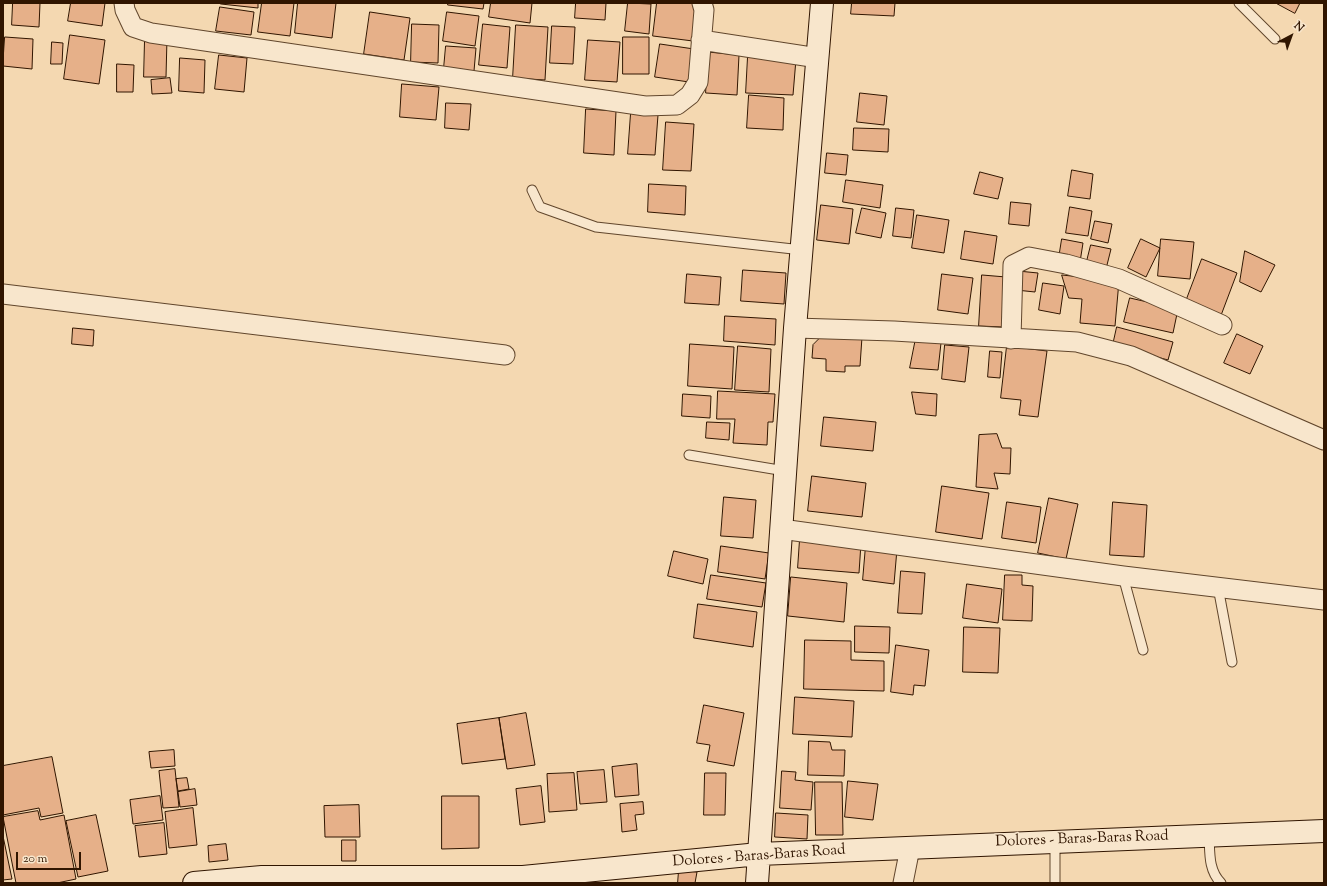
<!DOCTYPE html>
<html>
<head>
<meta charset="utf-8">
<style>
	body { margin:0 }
	#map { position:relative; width:1327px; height:886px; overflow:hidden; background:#f4d8b1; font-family:"Sorts Mill Goudy",serif }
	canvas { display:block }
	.frame { position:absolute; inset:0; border:4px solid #301500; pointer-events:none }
	.north { position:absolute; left:1271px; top:16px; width:40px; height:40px; -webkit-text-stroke:3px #f8e6cc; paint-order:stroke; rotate:41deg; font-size:11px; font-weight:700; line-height:16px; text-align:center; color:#301500 }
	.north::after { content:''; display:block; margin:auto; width:14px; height:18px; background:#301500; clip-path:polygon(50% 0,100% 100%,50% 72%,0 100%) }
	.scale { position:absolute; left:16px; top:852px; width:65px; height:18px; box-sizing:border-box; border:2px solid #301500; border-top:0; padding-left:5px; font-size:12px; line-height:14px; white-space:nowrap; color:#301500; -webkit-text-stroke:3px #f8e6cc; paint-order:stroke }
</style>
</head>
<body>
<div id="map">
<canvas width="1327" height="886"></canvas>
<div class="frame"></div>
<div class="north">N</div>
<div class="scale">20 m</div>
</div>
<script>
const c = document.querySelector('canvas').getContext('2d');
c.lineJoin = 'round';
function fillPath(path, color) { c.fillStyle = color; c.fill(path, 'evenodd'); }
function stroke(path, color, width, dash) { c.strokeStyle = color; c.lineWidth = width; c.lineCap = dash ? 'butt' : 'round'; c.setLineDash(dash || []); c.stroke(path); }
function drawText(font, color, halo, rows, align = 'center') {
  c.font = font + ' "Sorts Mill Goudy",serif'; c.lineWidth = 3; c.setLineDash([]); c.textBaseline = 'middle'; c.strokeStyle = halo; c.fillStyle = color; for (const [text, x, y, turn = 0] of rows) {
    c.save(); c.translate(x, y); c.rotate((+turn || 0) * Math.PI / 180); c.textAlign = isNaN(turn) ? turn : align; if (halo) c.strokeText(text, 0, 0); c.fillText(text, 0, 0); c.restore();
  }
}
const building = new Path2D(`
	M13 3H40L39 27 12 25Z
	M71 3H105L102 26 68 21Z
	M222 3H258V8L221 4Z
	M262 3H294L290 36 258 32Z
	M298 3H336L332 38 295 33Z
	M448 3H484L483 9 448 5Z
	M491 3H532L530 23 489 17Z
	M576 3H606L605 20 575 18Z
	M628 3 651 4 649 34 625 31Z
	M657 3H698L693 41 653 36Z
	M852 3H895L894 16 851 14Z
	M1276 3H1300L1295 13Z
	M220 7 254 12 251 35 216 31Z
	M370 12 410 18 404 60 364 54Z
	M447 12 479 16 475 46 443 41Z
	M412 24 439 25 438 63 411 62Z
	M483 24 510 27 507 68 479 65Z
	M516 25 548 27 545 80 513 78Z
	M552 26 575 27 573 64 550 63Z
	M70 35 105 40 99 84 64 79Z
	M5 37 33 39 32 69 3 66Z
	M623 37H649V74H623Z
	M145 38H167L166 77H144Z
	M588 40 620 42 617 82 585 80Z
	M52 42 63 43 62 64H51Z
	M660 44 694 49 689 82 655 77Z
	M446 46 476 48 474 71 444 68Z
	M708 52 739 55 737 95 706 93Z
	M219 55 247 58 244 92 215 89Z
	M748 56 796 59 793 95 746 93Z
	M180 58 205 60 204 93 179 91Z
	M117 64 134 65 133 92H117Z
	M170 78 172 93 152 94 151 80Z
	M402 84 439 87 436 120 400 117Z
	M860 93 887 96 884 125 857 122Z
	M749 95 784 98 783 130 747 128Z
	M446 103 471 104 469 130 445 128Z
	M586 109 616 111 614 155 584 153Z
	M631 113 658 115 655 155 628 154Z
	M666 122 694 124 691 171 663 170Z
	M854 128 889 129 888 152 853 150Z
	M827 153 848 155 846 175 825 173Z
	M1072 170 1093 174 1090 199 1068 196Z
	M980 172 1003 178 998 199 974 194Z
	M846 180 883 185 880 208 843 202Z
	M649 184 686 186 685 215 648 212Z
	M1011 202 1031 204 1029 226 1009 224Z
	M821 205 853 209 849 244 817 240Z
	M1070 207 1092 211 1088 236 1066 233Z
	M862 208 886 213 881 238 856 233Z
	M896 208 914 210 911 238 893 236Z
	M917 215 949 220 944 253 912 248Z
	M1095 221 1112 224 1108 243 1091 239Z
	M965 231 997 236 993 264 961 259Z
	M1062 239 1083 243 1080 262 1059 258Z
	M1141 239 1160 248 1146 277 1128 268Z
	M1161 239 1194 242 1190 279 1158 276Z
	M1091 245 1111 249 1106 269 1086 265Z
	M1245 251 1275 265 1261 292 1240 282Z
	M1202 259 1237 273 1220 318 1185 304Z
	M743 270 786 273 784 304 741 301Z
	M1018 271 1038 273 1035 292 1016 290Z
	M687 274 721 277 719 305 685 303Z
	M942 274 973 278 968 314 938 310Z
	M982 275 1006 277 1003 327 979 326Z
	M1062 275 1119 281 1115 326 1080 323 1082 299 1069 298Z
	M1043 283 1064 286 1060 314 1039 310Z
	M1130 298 1178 309 1173 333 1124 322Z
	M725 316 776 319 775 345 724 341Z
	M1117 327 1173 342 1168 360 1113 345Z
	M73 328 94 330 93 346 72 344Z
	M1237 334 1263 346 1250 374 1224 363Z
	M822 336 862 337 860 366H845V372L826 371V359L812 358 813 345Z
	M916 338 941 343 938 370 910 368Z
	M690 344 734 347 732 389 688 386Z
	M945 345 969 347 965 382 942 379Z
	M738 346 771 349 769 392 735 390Z
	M1007 346 1047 351 1038 417 1019 415 1021 400 1001 398Z
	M990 351 1002 352 1000 378 988 377Z
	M718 391 775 394 773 422H768L767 445 733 443 735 419H717Z
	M912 392 937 394 936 416 916 414Z
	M683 394 711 396 710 418 682 416Z
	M824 417 876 422 873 451 821 446Z
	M707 422 730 423 729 440 706 438Z
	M997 434 1002 448H1011L1010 474 994 473 998 489 976 487 979 435Z
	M812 476 866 483 862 517 808 511Z
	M942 486 989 493 982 539 936 532Z
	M724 497 756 500 753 538 721 536Z
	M1049 498 1078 504 1066 559 1038 553Z
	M1007 502 1041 507 1036 543 1002 538Z
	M1113 502 1147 505 1144 557 1110 555Z
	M800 539 861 543 859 573 798 568Z
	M866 545 897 549 894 584 863 580Z
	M721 546 769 553 765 579 718 572Z
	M674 551 708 559 703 584 668 576Z
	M901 571 925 573 922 614 898 613Z
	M711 575 766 583 762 607 707 599Z
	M1005 575H1022V585L1033 586 1032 621 1003 620Z
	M791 577 847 583 844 622 788 616Z
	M967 584 1002 589 998 623 963 618Z
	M698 604 757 612 753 647 694 638Z
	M855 626 890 627 889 653 855 652Z
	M964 627 1000 628 998 673 963 672Z
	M805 640 851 641V660L884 661V691L804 689Z
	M896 645 929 650 925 686 914 685 913 695 891 692Z
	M795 697 854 701 852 737 793 734Z
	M704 705 744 713 734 766 707 761 710 745 697 743Z
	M526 713 535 765 507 769 499 718Z
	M499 718 505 759 462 764 457 724Z
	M809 741 830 742 832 750H845L844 776 808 775Z
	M174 750 175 766 151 768 149 752Z
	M52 757 63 813 41 817 39 808 3 815V766Z
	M637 764 639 795 615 797 612 767Z
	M175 769 179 807 163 808 159 771Z
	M604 770 607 802 580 804 577 772Z
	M782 771 796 772 795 780 813 782 811 810 780 808Z
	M574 773 577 810 549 812 547 774Z
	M705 773H726L725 815H704Z
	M187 778 189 789 178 791 176 779Z
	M848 781 878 784 873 820 845 817Z
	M815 782H842L843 835H816Z
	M541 786 545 822 520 825 516 789Z
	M195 789 197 805 180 807 178 792Z
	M160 796 163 820 133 824 130 800Z
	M442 796H479V848L442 849Z
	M643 802 644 814 635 815 637 830 622 832 620 804Z
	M359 805 360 837H325L324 806Z
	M193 808 197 845 169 848 165 812Z
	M38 811 40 820 64 815 76 879 57 883H16L3 817Z
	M776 813 808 815 807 839 775 837Z
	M96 815 108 871 78 877 66 821Z
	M164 823 167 854 139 857 135 826Z
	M3 836 12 879 3 880Z
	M342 840H356V861H342Z
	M226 844 228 860 209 862 208 846Z
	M679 870 697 872 695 883H697H678Z`);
const lane = new Path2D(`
	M1239 3 1275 39
	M532 190 540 207 596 227 802 250
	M689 455 785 471
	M1123 576 1143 650
	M1218 587 1232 662
	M1209 835C1210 852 1208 870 1221 883
	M1055 841V883`);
const street = new Path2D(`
	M124 3 125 10 133 27 151 33 645 106 677 105 690 95 698 82 704 10 702 3
	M701 40 818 58
	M3 294 505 355
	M795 328 894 331 1077 342 1131 356 1324 440
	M1011 339 1013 265 1029 257 1066 264 1119 279 1222 325
	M781 529 1123 576 1324 600
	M903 883 910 848`);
const secondary = new Path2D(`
	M194 883 262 877H523L759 854 1324 831
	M757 883 795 328 822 3`);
const streetNames = [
	["Dolores - Baras-Baras Road",1082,840,-2],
	["Dolores - Baras-Baras Road",759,857,-4]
];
fillPath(building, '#e6b089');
stroke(building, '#301500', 1);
stroke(lane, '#61462c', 11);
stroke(street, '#61462c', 21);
stroke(secondary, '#301500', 24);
stroke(lane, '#f8e6cc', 9);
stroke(street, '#f8e6cc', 19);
stroke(secondary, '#f8e6cc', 22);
drawText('15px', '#301500', '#f8e6cc', streetNames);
</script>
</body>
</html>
